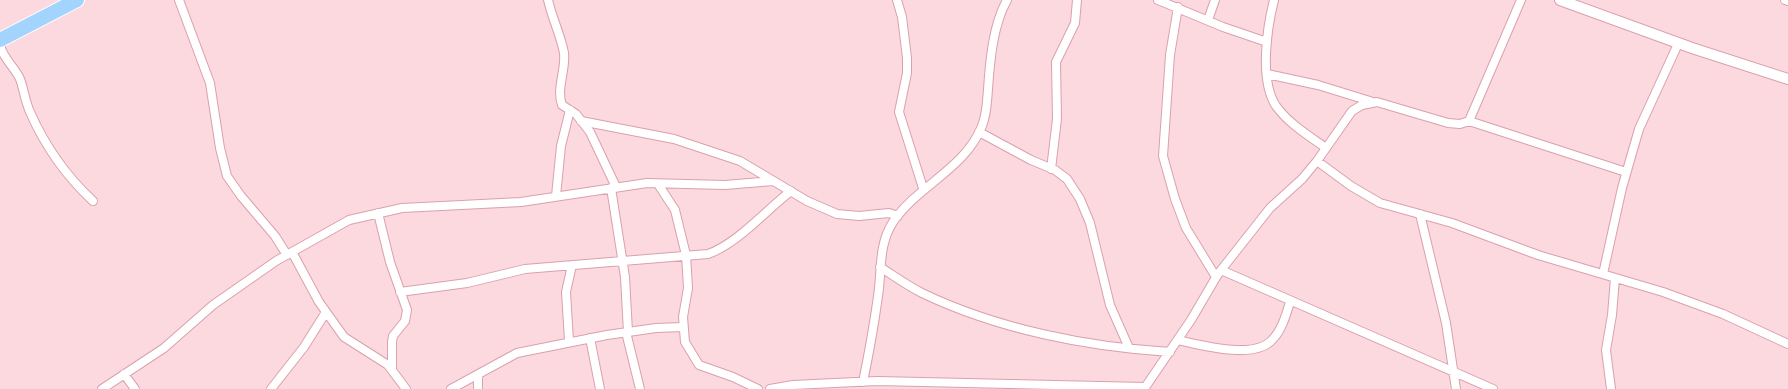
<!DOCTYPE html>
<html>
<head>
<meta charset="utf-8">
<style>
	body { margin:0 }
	canvas { display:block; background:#fcd8df }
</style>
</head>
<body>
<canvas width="1788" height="389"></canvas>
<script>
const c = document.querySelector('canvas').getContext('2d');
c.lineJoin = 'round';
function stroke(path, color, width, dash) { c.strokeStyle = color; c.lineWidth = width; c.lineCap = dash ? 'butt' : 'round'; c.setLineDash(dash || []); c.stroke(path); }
const minor = new Path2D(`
	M179 0 210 83 220 148 227 176 241 196 275 236 287 255
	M548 0C552 18 561 36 564 53 566 70 556 89 562 105L576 114 590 132 616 187
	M897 0 902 17 907 58V73L899 112 923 188
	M1158 0 1223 27 1267 42
	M1274 0C1267 28 1259 80 1276 106 1289 124 1309 136 1326 148
	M1785 0 1788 1
	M1178 7 1170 55 1163 156 1175 199 1186 228 1216 277
	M1208 20 1215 0
	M0 45C3 59 15 67 20 79 24 90 25 101 30 112 45 146 66 176 93 201
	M1267 74 1318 85 1373 102
	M581 121 674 139 740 161 807 201 837 214 859 216 889 213 898 216
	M1469 121 1626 172
	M979 132 1031 160 1055 170 1067 179 1080 199 1090 223 1110 305 1129 348
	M1317 161 1351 186 1380 203 1452 223 1538 255 1663 292 1723 314 1788 344
	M1051 169 1057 119 1056 62 1075 23 1077 0
	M658 184 675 210 686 255 688 288 683 317 685 342 699 365 733 377 758 389
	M611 188 625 277 628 332
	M556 196 561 146 570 110
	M378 213 390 262 407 310 405 321 393 336 392 342V369
	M1420 214 1446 323 1456 389
	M292 252 319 302 344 337 388 365 406 389
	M880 267C894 276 908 286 922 293 997 329 1087 347 1170 352
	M1221 270 1493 389
	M1603 274 1622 188 1639 129 1678 44
	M400 292 467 283 525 269 708 254C737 244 766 210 791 191
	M626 332 640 389
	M590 338 600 389
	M1178 340C1201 345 1254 360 1272 340 1282 330 1286 315 1290 302
	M569 341 566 292 572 265
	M124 374 135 389
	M863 382C869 353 874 325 878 296 882 271 878 245 893 222 918 185 965 169 982 126 987 114 987 101 988 89 990 60 993 25 1007 0
	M102 389 164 348 213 305 276 261 349 220 402 208 521 202 647 183 725 185 773 181
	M271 389 304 347 326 312
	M451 389 517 353 607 335 656 328 683 327
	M478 389V375
	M770 389 793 385 877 381 1145 387
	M1144 389 1191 320 1218 274 1270 208 1302 179 1317 161 1352 111 1362 105 1377 102 1448 123 1460 124 1469 121 1521 0
	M1611 389 1606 350 1612 315 1615 278`);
const tertiary = new Path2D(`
	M1560 0 1692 48 1788 79`);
const trunk = new Path2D(`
	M0 40 77 0`);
stroke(minor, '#daa1ad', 10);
stroke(tertiary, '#daa1ad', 12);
stroke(trunk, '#fff', 16);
stroke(minor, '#fff', 8);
stroke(tertiary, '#fff', 10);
stroke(trunk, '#a3d4fe', 14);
</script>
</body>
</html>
